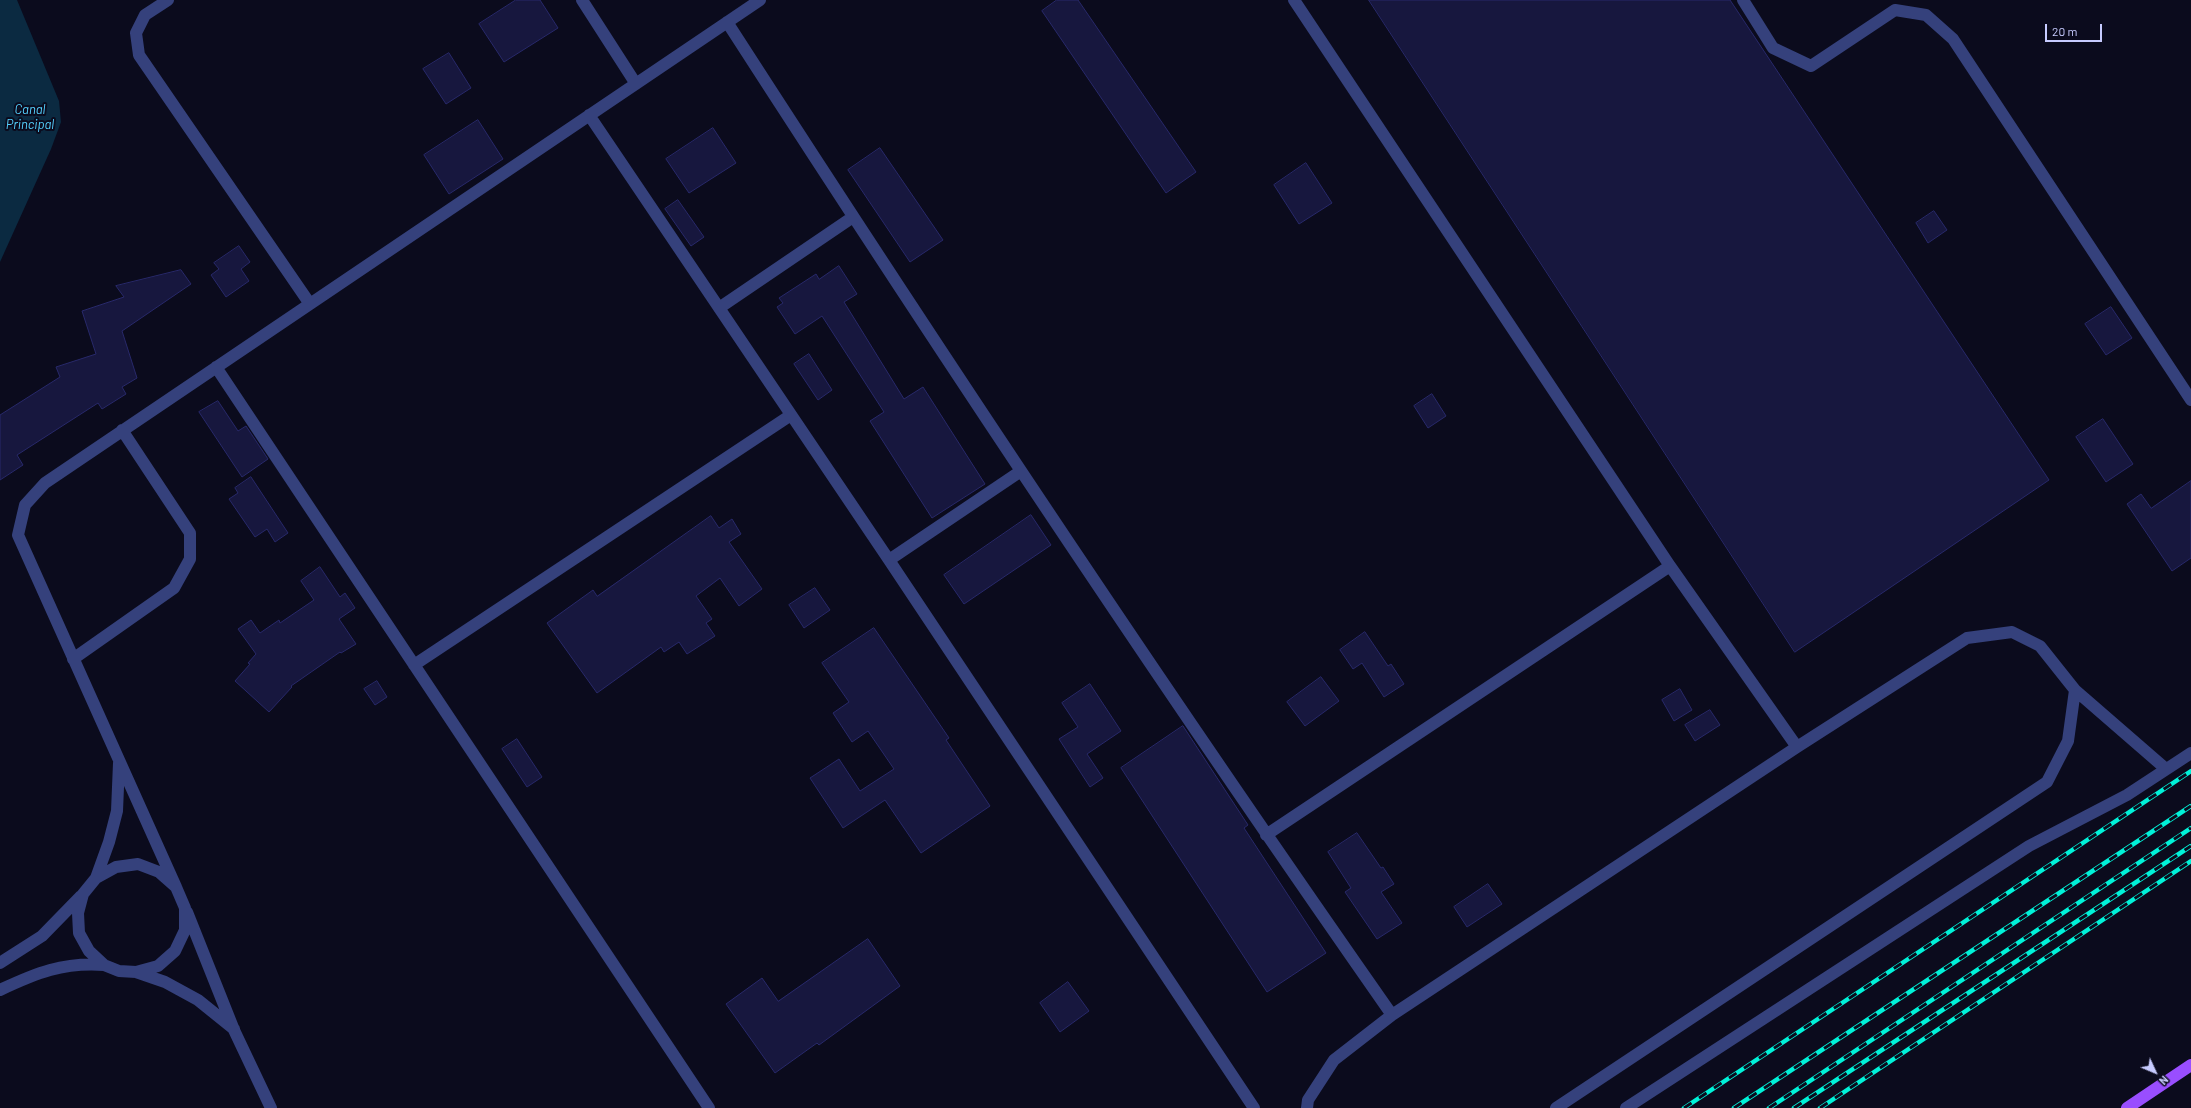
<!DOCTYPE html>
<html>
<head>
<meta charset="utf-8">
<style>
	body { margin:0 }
	#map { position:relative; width:2191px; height:1108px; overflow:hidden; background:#0b0b1d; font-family:Barlow,sans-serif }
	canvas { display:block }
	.north { position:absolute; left:2135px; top:1052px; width:40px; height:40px; -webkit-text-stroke:3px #0b0b1d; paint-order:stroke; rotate:134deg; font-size:11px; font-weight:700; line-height:16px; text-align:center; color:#c7cbff }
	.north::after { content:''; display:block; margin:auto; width:14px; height:18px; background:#c7cbff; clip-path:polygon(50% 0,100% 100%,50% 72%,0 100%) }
	.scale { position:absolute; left:2045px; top:24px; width:57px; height:18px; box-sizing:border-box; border:2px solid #c7cbff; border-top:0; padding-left:5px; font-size:12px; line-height:14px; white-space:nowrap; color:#c7cbff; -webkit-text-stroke:3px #0b0b1d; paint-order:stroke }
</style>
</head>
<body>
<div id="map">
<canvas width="2191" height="1108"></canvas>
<div class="north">N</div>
<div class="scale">20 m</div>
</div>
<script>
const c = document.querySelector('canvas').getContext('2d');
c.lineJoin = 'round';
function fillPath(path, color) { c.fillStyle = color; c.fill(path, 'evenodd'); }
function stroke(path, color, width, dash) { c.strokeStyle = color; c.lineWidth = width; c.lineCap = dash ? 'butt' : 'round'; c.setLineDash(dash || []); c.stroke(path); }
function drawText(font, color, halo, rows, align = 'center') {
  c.font = font + ' Barlow,sans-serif'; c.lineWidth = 4; c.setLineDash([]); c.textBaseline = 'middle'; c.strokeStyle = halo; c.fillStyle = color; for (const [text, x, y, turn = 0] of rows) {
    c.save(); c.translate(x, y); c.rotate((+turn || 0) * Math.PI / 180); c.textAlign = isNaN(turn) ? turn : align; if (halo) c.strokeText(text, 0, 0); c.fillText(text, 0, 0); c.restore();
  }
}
const water = new Path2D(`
	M0 0H17L59 101 61 122 51 149 0 262Z`);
const building = new Path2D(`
	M516 0H540L558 28 504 62 479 24Z
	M1057 0H1078L1196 172 1166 193 1042 11Z
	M1369 0H1730L2049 480 1795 652Z
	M449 53 471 88 446 104 423 69Z
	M478 120 503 159 449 194 424 155Z
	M713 128 736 163 689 193 666 159Z
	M880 148 943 240 910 262 848 170Z
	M1306 163 1332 203 1299 224 1274 185Z
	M678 200 704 237 691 246 665 209Z
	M1934 211 1947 230 1928 243 1916 223Z
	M239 246 250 262 241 269 249 281 226 297 211 275 219 269 214 263Z
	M839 266 857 294 844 302 904 399 923 387 985 484 932 518 870 421 884 412 822 316 795 334 777 307 783 303 779 298 816 274 819 279Z
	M181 270 191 284 122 331 137 378 122 387 126 394 102 409 98 403 17 455 23 465 0 480V415L60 377 56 367 96 354 82 311 124 297 116 286Z
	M2111 307 2132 338 2106 355 2085 324Z
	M809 354 832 390 818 400 794 364Z
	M1432 394 1446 416 1428 428 1414 406Z
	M218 401 238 431 246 426 268 459 242 477 199 412Z
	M2103 419 2133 464 2106 482 2076 437Z
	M251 477 288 533 275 542 267 529 255 537 229 499 238 493 235 488Z
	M2191 481V558L2172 571 2127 504 2141 494 2151 508Z
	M1031 515 1051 545 964 604 944 575Z
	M711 516 719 528 732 519 741 534 729 542 762 589 739 606 720 578 696 596 712 619 706 623 715 636 687 654 679 642 664 652 661 647 597 693 547 623 593 590 597 596Z
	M320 567 340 597 345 593 355 608 339 619 356 644 341 653 340 652 291 686 292 687 269 712 235 681 250 664 248 663 256 654 238 629 251 620 260 633 279 620 280 623 314 600 301 581Z
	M815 588 830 610 804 628 789 605Z
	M874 628 949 738 946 740 990 806 921 853 885 800 843 828 810 778 839 759 860 791 894 769 868 731 852 742 833 713 849 702 822 663Z
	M1365 632 1388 666 1391 664 1404 684 1384 697 1362 663 1353 669 1340 650Z
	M1321 677 1339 701 1305 726 1287 702Z
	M377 681 387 697 375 705 364 689Z
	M1090 684 1121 731 1087 754 1103 778 1090 787 1059 739 1078 727 1062 703Z
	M1680 689 1692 710 1674 721 1662 700Z
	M1710 710 1720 725 1695 741 1685 725Z
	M1183 726 1248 825 1244 828 1326 953 1267 992 1121 768Z
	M517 739 542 777 527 787 502 749Z
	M1357 833 1381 868 1383 867 1394 884 1381 892 1402 923 1377 939 1345 892 1351 888 1328 852Z
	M1488 884 1502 904 1467 927 1454 907Z
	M868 939 900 986 819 1045 817 1043 775 1073 726 1004 762 978 778 1001Z
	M1068 982 1089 1011 1060 1032 1040 1003Z`);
const minor = new Path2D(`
	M168 0 145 15 136 33 139 55 310 304
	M582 0 636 84
	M1294 0 1670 566 1797 747
	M1743 0 1773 48 1811 66 1895 10 1926 15 1953 39 2191 400
	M727 22C943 357 1164 689 1392 1015
	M589 115 889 560 1254 1108
	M719 308 853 217
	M216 367 709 1108
	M889 560 1021 471
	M73 659 174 588 190 559V533L122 430
	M414 665 791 415
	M2075 690 2166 769
	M1266 835 1670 566
	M96 878 116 867 138 864 159 872 176 887 185 908V930L175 951 158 966 136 972 119 971 104 965 89 951 79 933 78 913 83 894 96 878 109 842 117 811 119 763
	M176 887 18 535 25 505 45 483 760 0
	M187 912 234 1030 271 1108
	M0 963 42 936 81 896
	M136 972 165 982 198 1000 234 1029
	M0 990C36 973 63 962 104 965
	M1307 1108 1308 1100 1334 1060 1392 1015 1797 747 1967 638 2012 632 2040 646 2075 690 2068 741 2047 782 1556 1108
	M1626 1108 2029 846 2127 795 2191 753`);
const major = new Path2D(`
	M2127 1108 2191 1065`);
const rail = new Path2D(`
	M1684 1108 2191 771
	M1734 1108 2191 806
	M1769 1108 2191 828
	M1794 1108 2191 846
	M1820 1108 2191 861`);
const waterNames = [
	["Canal",30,110],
	["Principal",30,125]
];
fillPath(water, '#0b2a41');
fillPath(building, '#17173e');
stroke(building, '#28296a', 1);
stroke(minor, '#35417c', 12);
stroke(major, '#994eff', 12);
stroke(rail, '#00f2d9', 4.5);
stroke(rail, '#0b0b1d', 3, [9]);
drawText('italic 13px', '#55d2ff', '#0b0b1d', waterNames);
</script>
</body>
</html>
